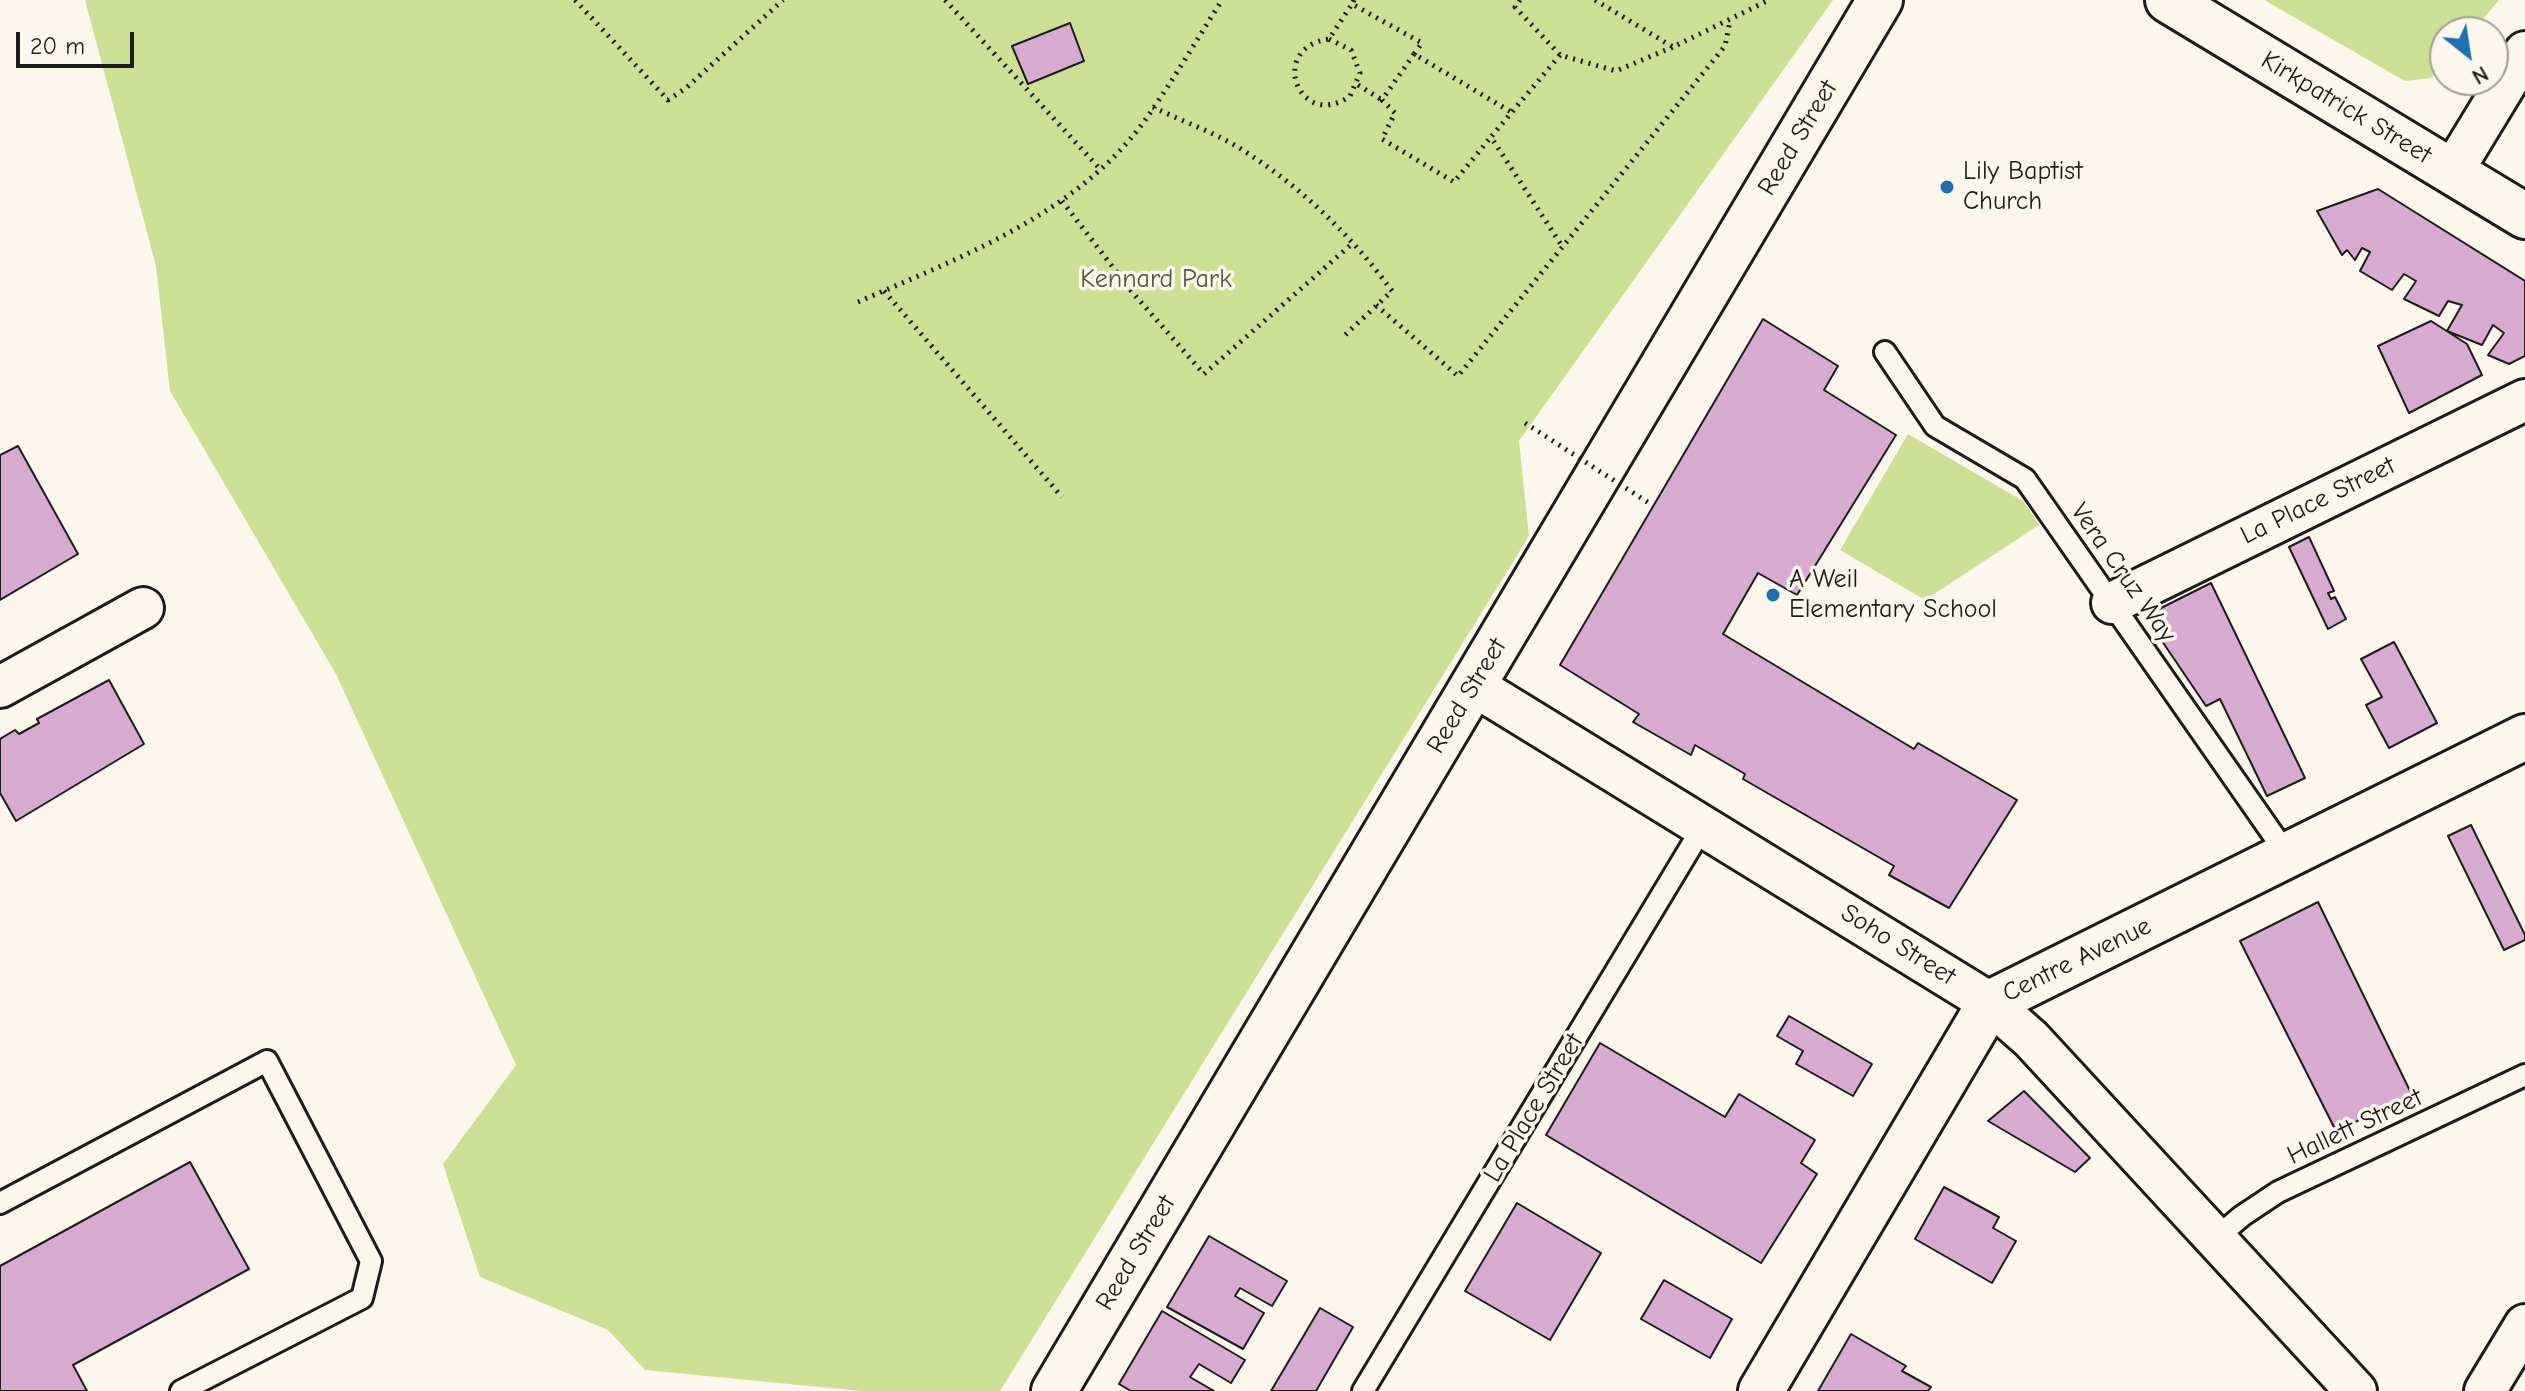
<!DOCTYPE html>
<html>
<head>
<meta charset="utf-8">
<style>
	body { margin:0 }
	#map { position:relative; width:2525px; height:1391px; overflow:hidden; background:#fbf7ec; font-family:"Comic Neue",sans-serif }
	canvas { display:block }
	.north { position:absolute; left:2429px; top:16px; width:80px; height:80px; box-sizing:border-box; background:#fbf7ec; border:2px solid #a29f99; border-radius:50%; rotate:150deg; font-size:22px; font-weight:700; line-height:32px; text-align:center; color:#1c1c1c }
	.north::after { content:''; display:block; margin:auto; width:28px; height:36px; background:#1f6fb2; clip-path:polygon(50% 0,100% 100%,50% 72%,0 100%) }
	.scale { position:absolute; left:16px; top:32px; width:118px; height:36px; box-sizing:border-box; border:4px solid #1c1c1c; border-top:0; padding-left:10px; font-size:24px; line-height:28px; white-space:nowrap; color:#1c1c1c; -webkit-text-stroke:6px #fbf7ec; paint-order:stroke }
</style>
</head>
<body>
<div id="map">
<canvas width="2525" height="1391"></canvas>
<div class="north">N</div>
<div class="scale">20 m</div>
</div>
<script>
const c = document.querySelector('canvas').getContext('2d');
c.lineJoin = 'round';
function fillPath(path, color) { c.fillStyle = color; c.fill(path, 'evenodd'); }
function stroke(path, color, width, dash) { c.strokeStyle = color; c.lineWidth = width; c.lineCap = dash ? 'butt' : 'round'; c.setLineDash(dash || []); c.stroke(path); }
function drawText(font, color, halo, rows, align = 'center') {
  c.font = font + ' "Comic Neue",sans-serif'; c.lineWidth = 7; c.setLineDash([]); c.textBaseline = 'middle'; c.strokeStyle = halo; c.fillStyle = color; for (const [text, x, y, turn = 0] of rows) {
    c.save(); c.translate(x, y); c.rotate((+turn || 0) * Math.PI / 180); c.textAlign = isNaN(turn) ? turn : align; if (halo) c.strokeText(text, 0, 0); c.fillText(text, 0, 0); c.restore();
  }
}
const green = new Path2D(`
	M85 0H1833L1519 441 1529 536 1000 1391H861L645 1370 608 1330 480 1277 443 1164 516 1065 336 674 170 391 156 266Z
	M2264 0H2499L2472 32H2445V62L2431 78 2405 81Z
	M1908 434 2023 501 2039 525 1925 600 1840 550Z`);
const building = new Path2D(`
	M1070 23 1084 61 1028 84 1012 46Z
	M2378 189 2525 281V356L2509 364 2488 355 2504 333 2493 325 2482 345 2447 331 2462 305 2448 301 2439 316 2404 299 2416 281 2404 274 2392 290 2360 271 2370 252 2362 248 2355 260 2347 250 2342 255 2317 211Z
	M1763 319 1838 366 1824 390 1896 435 1797 595 1758 573 1723 634 1914 749 1918 743 2017 800 1949 908 1889 875 1894 866 1743 779 1745 774 1695 745 1691 755 1633 722 1639 714 1560 665Z
	M2431 321 2467 344 2482 375 2409 413 2378 346Z
	M18 446 78 554 0 600V455Z
	M2309 537 2334 591 2328 593 2331 599 2335 597 2346 619 2328 629 2289 547Z
	M2211 583 2305 778 2267 796 2220 699 2206 706 2145 616Z
	M2394 642 2437 723 2389 748 2366 705 2382 697 2361 659Z
	M109 680 144 744 16 821 0 793V739L15 730 19 734 39 723 37 719Z
	M2471 825 2525 935V940L2504 950 2448 836Z
	M2318 902 2412 1095 2336 1131 2240 941Z
	M1789 1016 1872 1064 1853 1096 1796 1064 1803 1051 1777 1036Z
	M1600 1043 1725 1117 1739 1094 1815 1140 1801 1163 1817 1174 1761 1263 1546 1135Z
	M2024 1091 2090 1158 2075 1172 1988 1121Z
	M190 1162 249 1269 73 1365 87 1391H0V1266Z
	M1944 1187 1999 1217 1993 1228 2016 1241 1992 1283 1915 1239Z
	M1517 1203 1601 1253 1550 1340 1465 1291Z
	M1209 1236 1287 1281 1272 1306 1240 1288 1235 1296 1264 1313 1243 1349 1167 1307Z
	M1664 1280 1732 1319 1710 1358 1641 1319Z
	M1320 1308 1353 1327 1316 1391H1271Z
	M1162 1311 1245 1360 1231 1383 1199 1364 1190 1377 1214 1391H1131L1119 1384Z
	M1851 1334 1906 1366 1902 1371 1931 1387 1928 1391H1818Z`);
const path = new Path2D(`
	M575 0 668 100 686 88 783 0
	M945 0 1100 169
	M1354 0 1352 4 1422 43 1414 54 1511 112
	M1520 0 1515 7 1560 55 1616 71 1673 47
	M1595 0 1673 47 1769 0
	M1329 39 1351 50 1360 73 1350 96C1300 132 1266 48 1329 39L1352 4
	M1414 54 1382 100 1395 113 1382 139 1454 182 1491 137
	M1560 55 1491 137 1562 246
	M1358 85 1382 100
	M1153 107C1181 121 1214 132 1241 149 1300 186 1351 235 1392 291L1344 336
	M1062 201 1132 292 1204 374 1353 243
	M884 291 1062 497
	M858 302C959 258 1075 215 1143 123 1171 84 1196 41 1222 0
	M1376 305 1458 376 1725 46 1730 21`);
const service = new Path2D(`
	M1885 352 1935 426 2025 479 2288 856
	M0 1203 267 1061 371 1261 362 1298 181 1391
	M2216 1238 2242 1216 2278 1192 2525 1075
	M1363 1391 1704 825`);
const minor = new Path2D(`
	M2452 172 2525 52
	M2112 603 2525 400
	M1473 685 1990 1003 2031 1039 2356 1391
	M0 687 143 608
	M2485 1391 2525 1325`);
const tertiary = new Path2D(`
	M2168 0 2525 216
	M1054 1391 1880 0`);
const secondary = new Path2D(`
	M1761 1391 1990 1003 2525 737`);
const pathBridge = new Path2D(`
	M1525 423 1652 505`);
const markers = [
	[1947,187,8,"#1f6fb2"],
	[1773,595,8,"#1f6fb2"]
];
const streetNames = [
	["Kirkpatrick Street",2346,108,31],
	["Reed Street",1798,138,-59],
	["La Place Street",2318,501,-26],
	["Vera Cruz Way",2123,573,55],
	["Reed Street",1467,696,-59],
	["Soho Street",1898,945,32],
	["Centre Avenue",2077,960,-26],
	["La Place Street",1534,1108,-59],
	["Hallett Street",2355,1127,-25],
	["Reed Street",1136,1253,-59]
];
const poiNames = [
	["Lily Baptist",1963,172],
	["Church",1963,202],
	["A Weil",1789,580],
	["Elementary School",1789,610]
];
const parkNames = [
	["Kennard Park",1156,280]
];
fillPath(green, '#cddf94');
fillPath(building, '#d7abcf');
stroke(building, '#1c1c1c', 2);
stroke(service, '#1c1c1c', 26);
stroke(minor, '#1c1c1c', 46);
stroke(tertiary, '#1c1c1c', 50);
stroke(secondary, '#1c1c1c', 50);
stroke(path, '#1c1c1c', 5, [2, 6]);
stroke(service, '#fbf7ec', 20);
stroke(minor, '#fbf7ec', 40);
stroke(tertiary, '#fbf7ec', 44);
stroke(secondary, '#fbf7ec', 44);
stroke(pathBridge, '#1c1c1c', 5, [2, 6]);
for (const [x, y, r, color] of markers) { const dot = new Path2D(); dot.arc(x, y, r, 0, 2 * Math.PI); c.fillStyle = color; c.fill(dot); stroke(dot, '#fbf7ec', 3); }
drawText('26px', '#1c1c1c', '#fbf7ec', streetNames);
drawText('26px', '#1c1c1c', '#fbf7ec', poiNames, 'left');
drawText('26px', '#515640', '#fbf7ec', parkNames);
</script>
</body>
</html>
